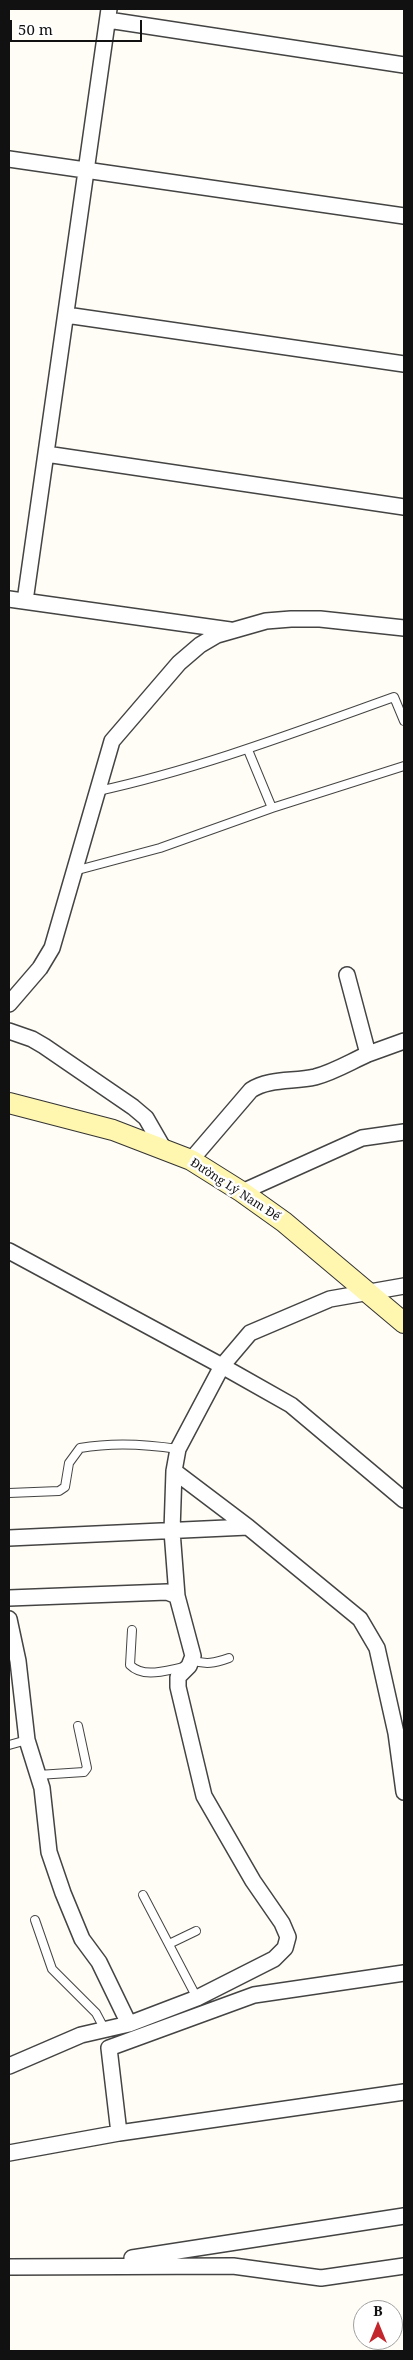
<!DOCTYPE html>
<html>
<head>
<meta charset="utf-8">
<style>
	body { margin:0 }
	#map { position:relative; width:413px; height:2360px; overflow:hidden; background:#fffdf5; font-family:"Noto Serif",serif }
	canvas { display:block }
	.frame { position:absolute; inset:0; border:10px solid #111; pointer-events:none }
	.north { position:absolute; left:353px; top:2300px; width:50px; height:50px; box-sizing:border-box; background:#fff; border:1px solid #a0a0a0; border-radius:50%; rotate:0deg; font-size:14px; font-weight:700; line-height:20px; text-align:center; color:#111 }
	.north::after { content:''; display:block; margin:auto; width:18px; height:22px; background:#c4262e; clip-path:polygon(50% 0,100% 100%,50% 72%,0 100%) }
	.scale { position:absolute; left:10px; top:20px; width:132px; height:22px; box-sizing:border-box; border:2px solid #111; border-top:0; padding-left:6px; font-size:15px; line-height:18px; white-space:nowrap; color:#111; -webkit-text-stroke:4px #fff; paint-order:stroke }
</style>
</head>
<body>
<div id="map">
<canvas width="413" height="2360"></canvas>
<div class="frame"></div>
<div class="north">B</div>
<div class="scale">50 m</div>
</div>
<script>
const c = document.querySelector('canvas').getContext('2d');
c.lineJoin = 'round';
function stroke(path, color, width, dash) { c.strokeStyle = color; c.lineWidth = width; c.lineCap = dash ? 'butt' : 'round'; c.setLineDash(dash || []); c.stroke(path); }
function drawText(font, color, halo, rows, align = 'center') {
  c.font = font + ' "Noto Serif",serif'; c.lineWidth = 5; c.setLineDash([]); c.textBaseline = 'middle'; c.strokeStyle = halo; c.fillStyle = color; for (const [text, x, y, turn = 0] of rows) {
    c.save(); c.translate(x, y); c.rotate((+turn || 0) * Math.PI / 180); c.textAlign = isNaN(turn) ? turn : align; if (halo) c.strokeText(text, 0, 0); c.fillText(text, 0, 0); c.restore();
  }
}
const lane = new Path2D(`
	M98 791C199 769 296 732 394 697L404 721
	M272 808 404 766
	M74 871 160 848 272 808 248 750
	M9 1493 59 1491 65 1487 69 1463 80 1448C113 1442 146 1444 178 1449
	M132 1630 130 1665C144 1679 167 1670 185 1667
	M191 1660C206 1665 215 1663 229 1658
	M9 1745 27 1740
	M38 1775 84 1772 87 1768 78 1726
	M143 1895 197 1998
	M35 1920 52 1969 96 2013 105 2030
	M169 1944 196 1931`);
const street = new Path2D(`
	M108 20 404 65
	M9 159 404 216
	M66 315 404 364
	M46 454 404 507
	M9 599 230 630
	M25 601 109 9
	M9 1004 40 968 52 948 112 741 179 663 200 645 217 635 266 621 291 619H320L404 628
	M9 1031 32 1039 44 1046 133 1107 146 1118 165 1151
	M368 1054 404 1041
	M191 1160 251 1090C269 1078 294 1082 315 1077 334 1072 350 1062 368 1054L347 975
	M242 1192 362 1138 404 1132
	M9 1251 222 1366 291 1405 404 1500
	M174 1471 248 1527 360 1619 377 1648 396 1733 404 1792
	M9 1538 248 1527
	M177 1596 172 1531 174 1471 178 1449 222 1366 250 1333 330 1299 404 1286
	M9 1598 167 1592 177 1596 193 1656 189 1666 178 1677V1687L204 1796 253 1881 282 1923 288 1937 285 1948 274 1959 197 1998 129 2024 81 2035 9 2066
	M9 1619 18 1661 27 1740 42 1788 49 1852 63 1893 82 1939 99 1962 129 2024
	M119 2133 109 2048 254 1995 404 1973
	M9 2153 119 2133 404 2092
	M132 2258 404 2216
	M9 2267 233 2266 321 2278 404 2266`);
const secondary = new Path2D(`
	M9 1103 113 1130 191 1160 242 1192 284 1222 404 1323`);
const streetNames = [
	["Đường Lý Nam Đế",235,1190,33]
];
stroke(lane, '#444', 10);
stroke(street, '#444', 18);
stroke(secondary, '#333', 22);
stroke(lane, '#fff', 8);
stroke(street, '#fff', 15);
stroke(secondary, '#fff6b0', 20);
drawText('12px', '#111', '#fff', streetNames);
</script>
</body>
</html>
